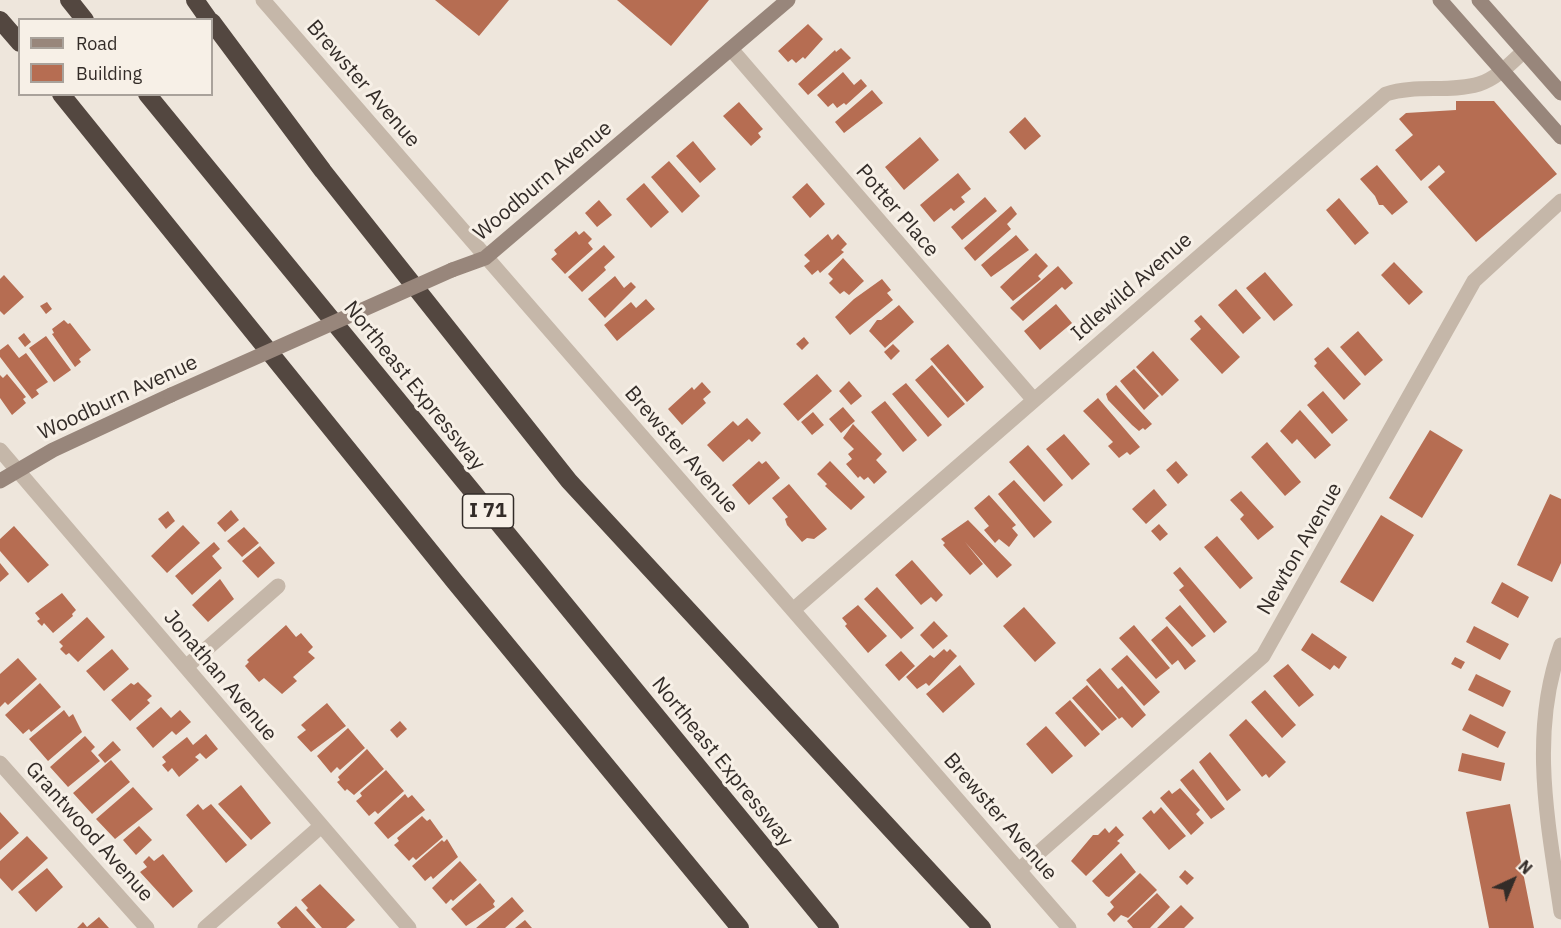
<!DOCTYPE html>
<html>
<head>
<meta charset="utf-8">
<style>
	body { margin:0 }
	#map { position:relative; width:1561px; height:928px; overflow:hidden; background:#eee6dc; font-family:"IBM Plex Sans",sans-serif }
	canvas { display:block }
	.legend { position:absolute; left:18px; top:18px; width:195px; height:78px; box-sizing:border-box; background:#f7f0e7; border:2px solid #a9a29b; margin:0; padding:8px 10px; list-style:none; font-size:18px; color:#332c28 }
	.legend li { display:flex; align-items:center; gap:12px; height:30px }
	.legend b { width:30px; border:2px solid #a9a29b }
	.north { position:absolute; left:1483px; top:850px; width:60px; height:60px; -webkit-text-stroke:4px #f7f0e7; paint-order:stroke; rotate:44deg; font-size:16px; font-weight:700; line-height:24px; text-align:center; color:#332c28 }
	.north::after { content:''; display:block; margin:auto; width:21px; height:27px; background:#332c28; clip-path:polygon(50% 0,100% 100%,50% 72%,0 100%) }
</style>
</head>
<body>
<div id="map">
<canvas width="1561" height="928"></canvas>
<ul class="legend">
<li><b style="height:8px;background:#98867b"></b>Road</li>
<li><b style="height:16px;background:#b66d52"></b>Building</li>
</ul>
<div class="north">N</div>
</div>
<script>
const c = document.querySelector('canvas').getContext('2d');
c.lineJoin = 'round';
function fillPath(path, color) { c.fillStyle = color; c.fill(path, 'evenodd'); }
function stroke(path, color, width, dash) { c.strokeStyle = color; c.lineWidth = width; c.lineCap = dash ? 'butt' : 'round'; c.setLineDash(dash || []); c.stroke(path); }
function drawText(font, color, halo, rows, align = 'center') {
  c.font = font + ' "IBM Plex Sans",sans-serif'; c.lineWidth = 6; c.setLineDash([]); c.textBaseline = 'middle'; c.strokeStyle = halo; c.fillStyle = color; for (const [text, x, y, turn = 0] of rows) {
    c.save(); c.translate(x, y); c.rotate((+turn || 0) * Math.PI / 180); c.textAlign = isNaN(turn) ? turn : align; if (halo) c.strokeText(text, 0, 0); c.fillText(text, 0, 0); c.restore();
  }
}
const building = new Path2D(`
	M435 0H509L479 36Z
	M617 0H709L671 46Z
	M808 24 823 39 805 59 803 57 796 63 792 59 788 62 778 51Z
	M841 48 851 58 808 95 798 84 835 50 836 52Z
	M843 72 854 85 861 79 867 86 846 105 844 103 837 108 833 103 828 107 817 95Z
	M872 90 883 103 844 133 835 122Z
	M1456 101H1494L1557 174 1476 242 1428 187 1445 172 1439 165 1421 181 1395 150 1413 135 1399 119 1406 113 1456 110Z
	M739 102 763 129 758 133 761 137 751 146 723 116Z
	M1025 117 1041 136 1025 150 1009 132Z
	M920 137 939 160 904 190 885 167Z
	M693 141 716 169 700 183 676 156Z
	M669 161 700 196 682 213 651 177Z
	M1377 165 1408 202 1392 215 1383 205H1379L1375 196 1360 179Z
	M958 173 971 189 961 197 965 202 954 211 951 208 934 222 920 205Z
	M644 183 669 212 651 228 626 199Z
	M807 183 825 204 810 218 792 197Z
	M985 197 997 211 962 240 951 227Z
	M1339 198 1369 233 1355 245 1326 210Z
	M599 200 612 215 597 227 585 213Z
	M1011 206 1017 214 1007 224 1011 229 975 261 964 248Z
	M576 231 579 235 584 231 592 239 588 243 593 249 565 274 551 259 557 254 554 250Z
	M828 234 832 240 838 234 847 244 841 250 844 252 820 273 818 270 812 275 804 266 810 261 804 255Z
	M1016 235 1029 250 991 277 981 265Z
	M604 245 615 257 604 267 606 270 582 292 568 277Z
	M1036 253 1048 266 1038 276 1041 279 1013 301 1000 287Z
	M843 258 864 281 849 295 844 291 840 294 829 283 833 279 828 274Z
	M1394 262 1423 292 1409 305 1381 275Z
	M1058 266 1073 283 1065 290 1062 287 1023 321 1010 308Z
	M1265 272 1293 305 1274 321 1246 288Z
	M4 275 24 297 4 315 0 311V279Z
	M615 276 624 288 631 282 636 287 605 318 588 299Z
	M882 279 891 290 887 293 893 300 850 335 835 317 854 299Z
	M1236 289 1261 318 1243 334 1218 305Z
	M646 299 655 309 617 341 604 325 631 302 636 308Z
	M47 302 52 309 46 314 40 306Z
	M1056 304 1072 323 1040 350 1024 331Z
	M899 305 914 322 885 348 869 331 877 320H881Z
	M1201 315 1240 357 1222 374 1190 339 1201 329 1194 321Z
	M64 320 68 324 70 323 91 350 79 359 81 362 75 367 52 334 54 333 52 329Z
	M1358 331 1383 360 1365 376 1340 347Z
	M24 333 31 342 25 347 18 338Z
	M46 336 71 370 54 382 29 348Z
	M804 337 809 343 802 350 796 344Z
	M8 344 19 358 26 353 48 382 36 390 39 394 32 399 0 357V350Z
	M893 344 900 351 891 360 884 352Z
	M948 344 984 387 967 402 930 359Z
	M1328 347 1361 384 1344 400 1314 366 1317 363 1314 359Z
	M1153 351 1179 380 1162 396 1136 367Z
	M932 365 965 404 948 418 915 380Z
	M1134 369 1159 396 1144 410 1120 381Z
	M7 374 26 397 23 399 26 403 12 415 0 398V375L3 378Z
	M817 374 832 391 798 421 783 404Z
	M849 381 862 396 851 405 839 391Z
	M702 382 711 392 703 399 706 403 682 425 668 409 692 387 694 390Z
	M906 383 942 425 928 437 892 394Z
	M1116 385 1152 424 1145 430 1143 428 1139 431 1132 425 1108 400 1106 394Z
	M1323 391 1348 420 1332 434 1307 405Z
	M1098 398 1140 447 1130 455 1127 452 1119 458 1108 446 1113 442 1083 411Z
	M885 401 917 440 903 452 871 412Z
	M843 407 855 421 841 433 829 419Z
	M1300 410 1331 445 1315 459 1297 439 1292 444 1280 431Z
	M813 412 824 425 812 435 801 422Z
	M747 418 761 433 752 442 749 439 723 462 707 445 733 421 738 426Z
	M853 424 882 454 876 460 887 472 874 484 868 477 864 480 860 476 858 478 846 464 852 459 848 454 854 449 843 438Z
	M1430 430 1463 450 1422 518 1389 498Z
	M1064 434 1090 464 1072 480 1046 449Z
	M1267 442 1301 482 1285 496 1251 457Z
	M1028 445 1063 485 1044 502 1009 462Z
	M759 461 762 464 766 461 780 478 749 505 732 485Z
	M830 461 865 497 851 510 825 486 827 484 817 474Z
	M1176 461 1188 475 1178 484 1166 470Z
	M1014 480 1052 522 1034 538 998 494Z
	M789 484 827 529 814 539 807 538 802 542 787 525 785 519 788 517 772 498Z
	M1154 489 1167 505 1146 524 1132 509Z
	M1241 491 1274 527 1258 540 1240 519 1244 515 1230 500Z
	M1550 494 1561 499V563L1552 582 1517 565Z
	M989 495 1016 525 1012 528 1018 535 1009 547 999 539 995 543 984 530 989 526 974 508Z
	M231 510 239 520 225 532 217 523Z
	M168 511 175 521 166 529 158 519Z
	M1381 515 1414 535 1373 602 1340 582Z
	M968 520 1012 565 997 578 965 542 983 564 970 575 943 545 945 543 941 539Z
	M1159 524 1168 534 1160 541 1151 531Z
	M183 525 200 543 167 573 151 556Z
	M14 526 49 565 28 583 0 551V539Z
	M244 527 259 543 242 557 227 541Z
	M1217 536 1253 578 1240 589 1204 547Z
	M214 542 220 549 212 556 222 568 192 595 175 576Z
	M260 546 275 563 258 578 242 561Z
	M912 560 943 595 936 602 931 597 921 605 895 575Z
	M0 563 9 574 0 582Z
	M1180 567 1227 622 1214 633 1179 590 1184 586 1173 573Z
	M220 579 234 599 208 622 192 605Z
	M1502 582 1529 597 1518 618 1491 603Z
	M877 587 914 628 901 639 864 599Z
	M62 593 76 610 72 614 73 616 53 633 44 623 42 626 37 621 40 619 35 613Z
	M858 605 887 636 868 653 845 626 847 624 842 618Z
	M1180 605 1206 636 1192 647 1165 618Z
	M1024 607 1056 643 1035 662 1003 626Z
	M87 617 105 637 78 662 69 653 66 655 60 649 63 646 59 642Z
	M934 621 948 636 933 649 920 635Z
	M286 625 296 637 301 633 313 647 308 652 315 658 293 677 297 681 282 694 264 678 259 682 245 666 249 662 247 660Z
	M1134 625 1170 668 1156 679 1119 638Z
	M1167 626 1196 661 1185 670 1178 660 1172 665 1151 640Z
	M1474 626 1509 644 1500 660 1466 642Z
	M1312 633 1347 657 1339 669 1334 665 1330 670 1301 650Z
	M112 649 129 669 104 691 86 671Z
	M944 649 947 652 950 649 957 656 929 686 926 683 917 689 906 677 930 655 934 658Z
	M901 651 915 666 899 681 885 665Z
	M1127 655 1160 692 1144 706 1111 669Z
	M1455 657 1465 662 1461 669 1451 664Z
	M18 658 37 679 8 705 5 702 0 707V674Z
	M1288 664 1314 695 1299 707 1273 676Z
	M960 665 975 684 943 713 926 694Z
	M1100 668 1118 689 1122 686 1146 715 1132 728 1122 717 1119 719 1086 680Z
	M1476 674 1511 691 1503 707 1468 690Z
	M138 682 152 696 147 700 150 703 130 721 111 700 131 683 134 685Z
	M40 683 61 707 31 732 29 729 23 734 5 715Z
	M1087 685 1117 719 1102 731 1072 698Z
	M1265 690 1296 725 1282 738 1251 702Z
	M1070 700 1100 734 1085 747 1055 713Z
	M327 703 346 726 311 752 297 737 306 730 301 725Z
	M161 707 171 718 180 710 191 722 176 735 172 731 153 748 136 728Z
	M64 710 69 717 73 714 82 732 48 761 29 739Z
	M1470 714 1506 732 1498 748 1462 730Z
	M1246 719 1286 762 1269 778 1266 774 1262 777 1229 735Z
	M400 721 407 729 397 738 390 730Z
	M1046 726 1073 756 1052 774 1026 744Z
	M348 728 365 748 340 770 337 767 331 773 317 756Z
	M206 734 218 749 206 759 200 753 195 757 199 760 179 777 172 768 168 772 162 765 166 762 162 757 187 737 193 745Z
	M85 736 95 747 91 751 100 761 68 787 50 767Z
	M113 741 121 750 105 763 98 755Z
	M367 749 384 769 354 795 347 789 345 791 337 782 340 780 338 777Z
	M1210 752 1241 790 1227 801 1199 762Z
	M1462 753 1505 763 1501 781 1458 771Z
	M111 760 130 782 92 814 73 793Z
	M1193 769 1225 809 1211 819 1180 780Z
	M386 770 404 791 378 814 375 811 369 816 356 801 362 796 360 793Z
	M241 785 271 823 251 840 218 804Z
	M133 787 153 809 115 839 96 819Z
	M1180 788 1200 810 1196 814 1204 823 1191 835 1160 798 1169 790 1172 794Z
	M405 794 408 798 412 795 425 810 388 839 374 823Z
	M198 804 203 810 211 804 247 845 226 863 186 815Z
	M1510 804 1519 852 1534 928H1489L1466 812Z
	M1161 807 1186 836 1169 850 1142 818 1151 810 1154 814Z
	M0 812 19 833 0 850Z
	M422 816 427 821 430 819 443 837 416 860 413 857 409 861 394 845 399 841 397 838Z
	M139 826 152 840 136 855 123 840Z
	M1116 826 1124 835 1117 841 1120 843 1086 876 1071 861 1093 835H1098L1105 828 1109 833Z
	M27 836 48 858 12 891 0 878V861Z
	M447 839 458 857 433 879 431 876 425 881 412 866 442 840 444 842Z
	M1121 853 1136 872 1109 897 1106 896 1092 881Z
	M163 854 193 891 173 908 140 872 147 867 143 862 149 856 154 861Z
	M460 861 477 880 453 901 451 899 446 904 432 888Z
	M47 868 63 887 36 912 18 892Z
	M1185 870 1194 878 1187 885 1179 877Z
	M1140 873 1157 890 1128 918 1121 915 1114 922 1107 914 1114 907 1110 902Z
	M480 883 495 901 493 904 495 907 466 926 451 909Z
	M320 884 355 920 346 928H322L306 910 308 908 301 900Z
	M1157 893 1170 907 1150 928H1133L1127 921Z
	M512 897 524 911 505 928H476Z
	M1181 905 1194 918 1184 928H1157Z
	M296 906 316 928H281L277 923Z
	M99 917 109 928H77L83 922 87 927Z
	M525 920 532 928H515Z`);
const street = new Path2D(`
	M263 0 1069 928
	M731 49 1033 399
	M0 450 409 928
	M793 610 1386 94C1416 84 1449 93 1479 84 1496 79 1511 63 1524 51
	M1561 645C1529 733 1548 823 1561 912
	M186 667 278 586
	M0 763 147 928
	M1019 870 1263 656 1474 281 1561 201
	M205 928 320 827`);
const secondary = new Path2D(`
	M1440 0 1561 137
	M1479 0 1561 93
	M452 270 485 258 788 0
	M0 481 53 450 171 395`);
const highway = new Path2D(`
	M69 0 85 20
	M195 0 209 20
	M0 20 20 43
	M212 22 323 171 569 481 982 928
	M61 94 455 582 740 928
	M147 94 830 928`);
const secondaryBridge = new Path2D(`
	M171 395 452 270`);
const shields = [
	[488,511,51]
];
const shieldNames = [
	["I 71",488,511]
];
const streetNames = [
	["Brewster Avenue",363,84,49],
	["Woodburn Avenue",543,181,-40],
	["Potter Place",897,211,49],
	["Idlewild Avenue",1132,287,-41],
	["Northeast Expressway",414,386,51],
	["Woodburn Avenue",118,398,-25],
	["Brewster Avenue",681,450,49],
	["Newton Avenue",1300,549,-60],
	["Jonathan Avenue",220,676,50],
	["Northeast Expressway",722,762,51],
	["Brewster Avenue",1000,817,49],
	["Grantwood Avenue",89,832,48]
];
fillPath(building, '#b66d52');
stroke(street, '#c5b7a9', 15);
stroke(secondary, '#98867b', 15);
stroke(highway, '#534740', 18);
stroke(secondaryBridge, '#98867b', 15);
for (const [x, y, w] of shields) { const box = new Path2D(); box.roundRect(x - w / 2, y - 17, w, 34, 4.5); c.fillStyle = '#f7f0e7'; c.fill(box); stroke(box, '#332c28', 1.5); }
drawText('bold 20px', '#332c28', null, shieldNames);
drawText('21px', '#332c28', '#f7f0e7', streetNames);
</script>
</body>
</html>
